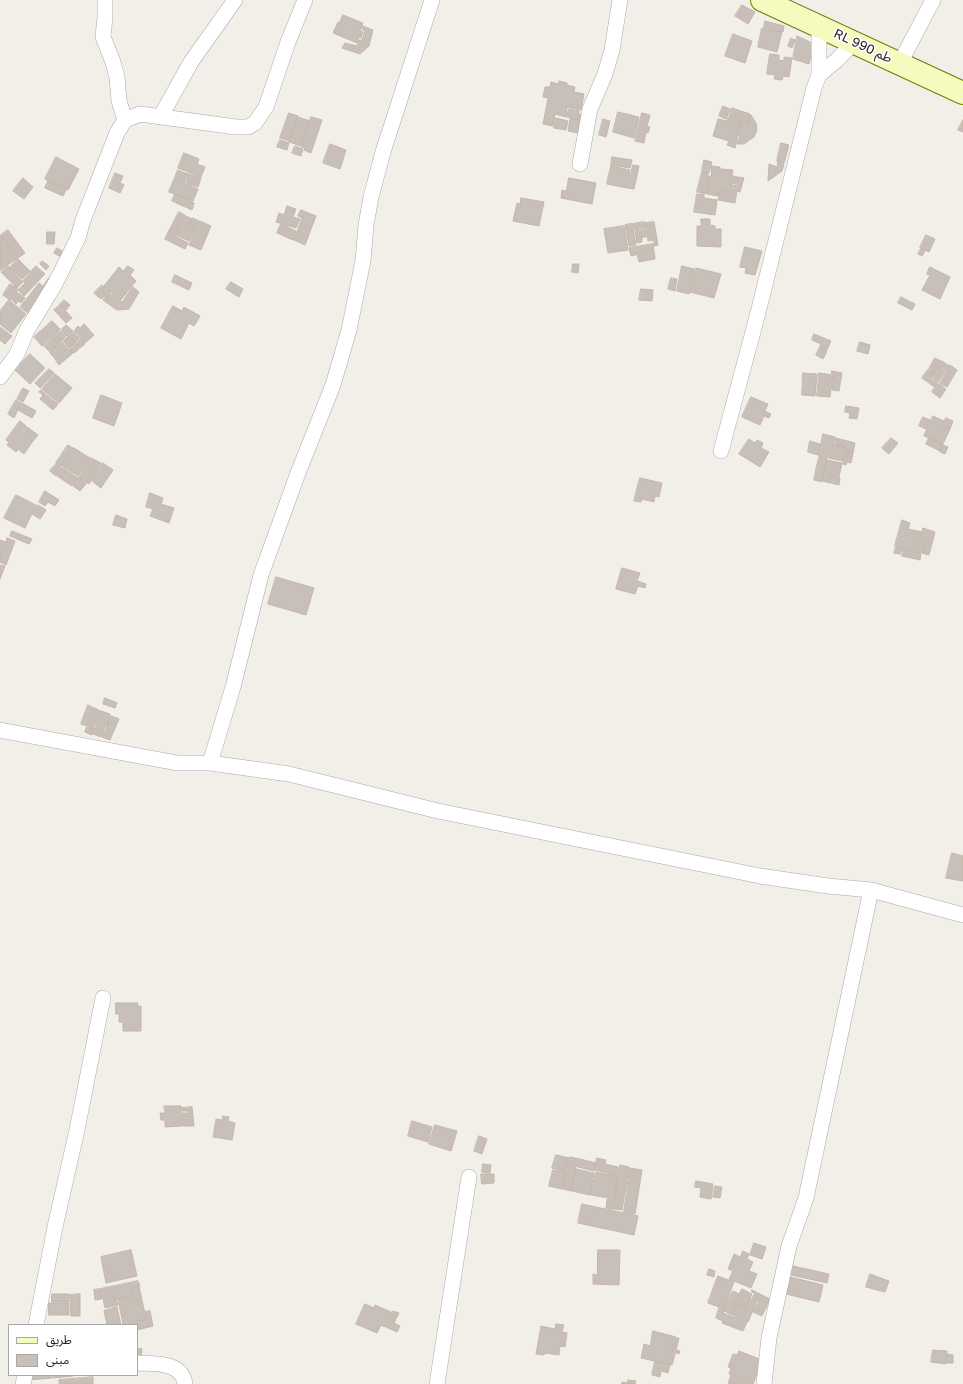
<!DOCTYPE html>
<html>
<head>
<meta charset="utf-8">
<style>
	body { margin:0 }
	#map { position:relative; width:963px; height:1384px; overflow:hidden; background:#f2efe9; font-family:"Golos Text","Noto Sans Arabic",sans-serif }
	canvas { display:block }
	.legend { position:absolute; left:8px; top:1324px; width:130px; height:52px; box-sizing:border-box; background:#fff; border:1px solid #a7a7a7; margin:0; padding:5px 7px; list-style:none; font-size:12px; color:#222 }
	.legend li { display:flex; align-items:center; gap:8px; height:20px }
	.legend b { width:20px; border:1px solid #a7a7a7 }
</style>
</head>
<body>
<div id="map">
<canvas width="963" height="1384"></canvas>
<ul class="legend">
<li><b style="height:5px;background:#f7fabf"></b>طريق</li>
<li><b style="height:11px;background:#c7bfb8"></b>مبنى</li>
</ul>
</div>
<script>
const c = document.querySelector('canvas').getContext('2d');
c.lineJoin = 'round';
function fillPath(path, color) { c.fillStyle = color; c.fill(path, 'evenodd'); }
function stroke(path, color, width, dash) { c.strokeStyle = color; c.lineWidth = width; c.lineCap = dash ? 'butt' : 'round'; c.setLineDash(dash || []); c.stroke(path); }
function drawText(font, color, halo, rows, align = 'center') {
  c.font = font + ' "Golos Text","Noto Sans Arabic",sans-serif'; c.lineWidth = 3; c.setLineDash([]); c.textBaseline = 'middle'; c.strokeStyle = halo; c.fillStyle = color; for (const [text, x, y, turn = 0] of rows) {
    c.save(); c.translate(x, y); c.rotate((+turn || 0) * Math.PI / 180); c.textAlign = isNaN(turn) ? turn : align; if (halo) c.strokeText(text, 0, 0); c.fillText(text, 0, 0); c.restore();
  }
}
const building = new Path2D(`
	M742 5 755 12 748 24 735 16Z
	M343 15 363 23 360 30 363 32 361 38 359 37 357 43 333 33 338 22 339 23Z
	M765 21 784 26 783 32 764 27Z
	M363 26 373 30 369 46 360 54 342 48 345 43 357 46 359 40H362L365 31 362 29Z
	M762 28 782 32 777 52 758 47Z
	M733 34 752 41 745 63 725 56Z
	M797 36 814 44 809 64 793 59Z
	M791 38 795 40 792 48 788 46Z
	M770 54 779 55V60L784 61V57L792 58 789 77 783 76 782 80 774 79 775 75 767 74Z
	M559 81 567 83V85L575 87 574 92 584 94 581 110 567 107 566 117 555 114 553 126 543 124 548 98 543 97 545 87H550L551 82 559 84Z
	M723 106 730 109 726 119 719 116Z
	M732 108 750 114 747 124 729 117Z
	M569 109 579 111 577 120 567 117Z
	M618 112 639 117 634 138 613 132Z
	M289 113 298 116 289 141 280 138Z
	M642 113 650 115 647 126 650 127 648 133 646 132 644 143 635 141Z
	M579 114 587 115 584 134 568 131 570 119 578 120Z
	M751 115 756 123 757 130 754 137 744 144H737L740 136 737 135 740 122 747 124Z
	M298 117 310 121 301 146 289 142Z
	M311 117 322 120 311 153 304 150 305 148 302 147Z
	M556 118 568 121 566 130 554 128Z
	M728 118 740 122 736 135 738 136 735 148 727 145 729 141 713 136 718 119 727 121Z
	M603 119 610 121 606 137 599 135Z
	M963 120V132L958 130Z
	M280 140 289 143 287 150 277 147Z
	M781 143 789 145 784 163 777 161Z
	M330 144 346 150 340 169 323 163Z
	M295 146 303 149 301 156 292 153Z
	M184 153 199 159 197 164 205 167 201 177 178 168Z
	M56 157 79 169 68 190 45 179Z
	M612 157 632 160 630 168 611 165Z
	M704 160 712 162 709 173 702 171Z
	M778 162 784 164 782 171 768 181 769 164 777 167Z
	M633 165 639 166 634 189 628 188Z
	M611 166 630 170 627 188 607 184Z
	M712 166 720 167V169L733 170 732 176 738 177 736 184 733 183 731 192 719 190 718 196 707 194 709 184H707L708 176H711Z
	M178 170 185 173 183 179 185 181V183L198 189 193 201 169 192Z
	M702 172 708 173 706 185H708L706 194 697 192Z
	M115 173 123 176 120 183 124 185 120 193 109 188Z
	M186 173 201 178 198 187 187 183V181L184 179Z
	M739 177 744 178 740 192 737 191 735 203 718 200 720 191 732 193 734 185H737Z
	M23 178 33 187 24 199 13 191Z
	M569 178 596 183 592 204 561 198 562 190 566 191Z
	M48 181 66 190 63 196 45 188Z
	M175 194 194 203 192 210 172 201Z
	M697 194 704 195V198L717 200 715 215 694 212Z
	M521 198 544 202 539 226 513 221 517 203 520 204Z
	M287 206 296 209 293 217 300 219 296 228 276 222 279 213 284 215Z
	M301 210 316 216 305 245 294 240 302 218 298 216Z
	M179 212 185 215 175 236 188 243 185 249 165 239Z
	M186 216 192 219 188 226 195 229 189 241 176 235Z
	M193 218 199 221 195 229 189 226Z
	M701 219H710V225L715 226V229H721V247L697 246V226H701Z
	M200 221 211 226 201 250 189 245Z
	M644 222 645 227 633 229 636 245 629 246 625 225Z
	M654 222 658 245 654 246V240L648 241 645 223Z
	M281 224 296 231 293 240 277 233Z
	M624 226 628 250 608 253 604 229Z
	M645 229 646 237H642V242L637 243 635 230Z
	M8 230 25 253 18 258 1 235Z
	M47 232H55L54 244H47Z
	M926 235 935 239 929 252 920 248Z
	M0 236H1L5 241 0 244Z
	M6 242 13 253 0 262V245Z
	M653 244 654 250 636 253V255L631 256 629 248Z
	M745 247 762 251 755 275 745 273 746 268 740 267Z
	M57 248 64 252 61 257 54 253Z
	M921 249 925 251 922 256 918 254Z
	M654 251 655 259 639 262 637 254Z
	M14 253 18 258 0 270V263Z
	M18 259 30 271 22 279 10 267Z
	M42 261 49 266 46 270 40 264Z
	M573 264H579L578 273 572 272Z
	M8 266 23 282 17 288 1 272Z
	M36 266 45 274 24 296 18 290 25 283 23 281Z
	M128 266 134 270 130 275 136 281 121 300 104 286 119 267 123 271Z
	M682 266 694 269 689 294 677 291Z
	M930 267 950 277 940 299 922 290 930 275 927 274Z
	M696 268 721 274 714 298 690 292Z
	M175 275 192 283 189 290 172 282Z
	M49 278 54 282 29 314 20 307 39 283 43 286Z
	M671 278 677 279 675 291 668 289Z
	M231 282 243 289 239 297 226 289Z
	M10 284 18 289 10 300 3 295Z
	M102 285 111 293 107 299 104 296 101 299 94 293Z
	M133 287 139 292 129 309 117 310 103 300 104 298 107 300 112 294 122 302Z
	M641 289 653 290 652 301 639 300Z
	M17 292 25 298 21 303 18 301 16 304 11 299Z
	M901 297 915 304 912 310 898 303Z
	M9 300 26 314 11 333 0 324V311Z
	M64 300 70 305 66 310 60 304Z
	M60 305 72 318 66 323 54 310Z
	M173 306 182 311 184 307 200 316 194 326 189 323 181 339 161 328Z
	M52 321 60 329 42 346 34 337Z
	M84 324 94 335 85 343 74 331 78 326 80 328Z
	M66 325 73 331 67 336 61 330Z
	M0 327 12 336 5 344 0 340Z
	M60 331 66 336 50 352 44 346Z
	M73 332 79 338 74 343 68 336Z
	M814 334 831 341 827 350 820 347 821 344 812 340Z
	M68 337 74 344 69 348 63 341Z
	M80 339 85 344 80 348 75 344Z
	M62 342 68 349 56 360 50 353Z
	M860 342 870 345 868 354 857 351Z
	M75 344 79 349 74 353 70 349Z
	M820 347 827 351 823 359 816 355Z
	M69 349 73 353 59 365 56 361Z
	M30 354 45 368 30 384 15 370Z
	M935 358 941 361 934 373 929 369Z
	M942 361 949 366 946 370 939 366Z
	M950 365 957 370 947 387 940 383Z
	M939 367 945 371 938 382 933 379 936 375 934 374Z
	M49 369 54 373 40 388 35 383Z
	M928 370 935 374 929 383 922 378Z
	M832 371 842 373 839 391 832 390 834 374H832Z
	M803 373 817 374 815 396 802 395Z
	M819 373 833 375 830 397 817 396Z
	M55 374 72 388 59 403 42 389Z
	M932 380 937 383 935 387 930 384Z
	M938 383 946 389 940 398 932 392Z
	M23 388 29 391 23 402 17 399Z
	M41 390 58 404 53 410 40 399 43 395 39 392Z
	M101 395 122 403 114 426 93 418Z
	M751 397 768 404 765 411 771 414 769 418 764 416 760 425 742 417Z
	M16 400 21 403 14 418 8 414Z
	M22 403 36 411 32 418 18 410Z
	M846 406 859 408 857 419 849 418 850 413 845 412Z
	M933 416 944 421 942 426 950 429 943 444 924 436Z
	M923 417 930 420 926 429 919 426Z
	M946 418 953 421 950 429 943 426Z
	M20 421 26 426 21 433 33 441 24 454 18 449 16 452 7 445 9 442 6 440Z
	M27 427 38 435 33 441 23 433Z
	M823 434 835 437 833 445 846 448 843 461 819 456Z
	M836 438 855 443 853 453 846 451 847 448 835 445Z
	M891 438 898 443 889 454 882 448Z
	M929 438 943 445 940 451 926 444Z
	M749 439 755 443 757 440 763 443 761 448 769 452 760 467 739 454Z
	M810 441 820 444 818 455 808 452Z
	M68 445 73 448 61 466 56 463Z
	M943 445 948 447 945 454 940 452Z
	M74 448 90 458 78 476 62 466Z
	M846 452 853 453 851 463 847 462 846 465 843 464Z
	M819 457 827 459 822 482 814 480Z
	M91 458 101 463 89 484 79 478Z
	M827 460 842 463 839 477 832 475 830 483 823 481Z
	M103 463 113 470 101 488 92 481Z
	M56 464 62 468 56 476 50 471Z
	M63 468 78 478 72 486 57 476Z
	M832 476 840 478 839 485 831 483Z
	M79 478 86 484 80 491 73 486Z
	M640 478 662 483 659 497 655 496 654 502 642 499 641 502 634 501Z
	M45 491 59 500 55 506 48 502 45 506 39 502Z
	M150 493 163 498 161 504 174 508 169 523 150 516 153 509 146 507Z
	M16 495 36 505 25 528 4 518Z
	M38 505 46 510 40 519 32 514Z
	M116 515 127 519 125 528 113 525Z
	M902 520 910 523 908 529 922 532 920 539 925 540 921 553 895 546Z
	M923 528 935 532 929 555 922 553 926 539 921 538Z
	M12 531 32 539 29 544 10 536Z
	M7 538 15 541 6 565 0 562 1 548H0V540L6 542Z
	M896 547 902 549 900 554 894 553Z
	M903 549 921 554 920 560 902 556Z
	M0 565 5 566 0 579Z
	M622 568 640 573 637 581 646 584 645 588 638 586 635 594 616 589Z
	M276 577 314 588 306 615 268 604Z
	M105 698 117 703 115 708 103 704Z
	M88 705 94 708 87 726 81 724Z
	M95 708 100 711 93 728 88 726Z
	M101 711 110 714 107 726 106 725 101 737 93 734Z
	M111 716 119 719 110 740 102 737 107 727Z
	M87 727 94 729 92 735 85 732Z
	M952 853 963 856V881L946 878Z
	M116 1003H138V1007L141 1006V1031H123V1022H119V1014H116Z
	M164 1106H181V1113H187V1118H181L182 1126 165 1127V1120H161L160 1113H165Z
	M192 1107 194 1126H183L182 1119H188V1111H182V1108Z
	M223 1116 229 1117 228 1121 235 1123 232 1140 213 1137 216 1119 222 1120Z
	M412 1121 432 1127 428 1142 408 1136Z
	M435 1125 457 1131 451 1151 429 1144Z
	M479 1136 487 1139 482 1154 474 1151Z
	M556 1155 569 1158 565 1172 552 1168Z
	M570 1157 575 1158 573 1167 576 1168 571 1191 563 1189Z
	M576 1158 596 1163 594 1171 574 1166Z
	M597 1158 606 1160 605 1164 618 1167 617 1175 595 1170Z
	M483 1164 491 1165 490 1173 482 1172Z
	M620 1165 629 1167 622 1210 606 1208 607 1199 614 1200Z
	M630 1168 642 1170 635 1214 624 1212Z
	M576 1169 594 1173 590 1195 572 1191Z
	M553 1170 566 1173 562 1189 549 1186Z
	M596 1172 618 1176 614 1199 591 1195Z
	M481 1174H494V1183L482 1184Z
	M696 1181 713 1184 711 1199 700 1197 701 1188 695 1187Z
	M715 1186 722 1187 720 1198 713 1197Z
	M582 1204 638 1216 634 1235 578 1223Z
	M754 1243 766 1247 762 1259 750 1255Z
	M131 1250 137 1276 106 1283 101 1257Z
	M598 1250H620L619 1285 593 1284V1274L597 1275Z
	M743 1251 749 1254 747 1259 753 1262 749 1271 757 1274 751 1288 729 1279 733 1271 728 1269 734 1254 740 1257Z
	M793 1266 829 1274 827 1283 791 1275Z
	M709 1269 715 1271 714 1277 707 1275Z
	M870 1274 889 1281 885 1292 866 1287Z
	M718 1276 734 1282 725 1306 720 1304 719 1307 708 1303Z
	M790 1277 823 1285 819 1302 786 1294Z
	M138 1281 140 1286 132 1288 134 1295 113 1300 110 1287Z
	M109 1287 112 1301 116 1299 118 1305 105 1308 101 1289Z
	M139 1287 142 1299 136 1300 133 1288Z
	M100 1289 102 1299 95 1300 94 1290Z
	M742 1289 752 1294 746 1308 735 1304Z
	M752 1290 770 1299 762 1316 753 1312 759 1301 752 1298 755 1293 752 1292Z
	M733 1291 739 1294 734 1304 736 1305 732 1315 724 1311Z
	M52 1294H69V1302H52Z
	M80 1294V1316H71L70 1295Z
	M134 1296 135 1301 142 1300 146 1319 123 1324 118 1299Z
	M751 1299 757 1301 748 1322 733 1315 737 1305 746 1309Z
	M49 1303H69V1315H49Z
	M365 1304 374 1308 375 1305 391 1312 385 1327 381 1325 377 1333 356 1324Z
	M720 1305 725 1307 723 1313 747 1322 743 1331 722 1323 723 1321 716 1318Z
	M117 1307 121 1325H107L104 1311Z
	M150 1311 153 1326 137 1330V1325H124L147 1319 145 1312Z
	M393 1311 399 1313 394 1323 400 1326 397 1332 386 1327Z
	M556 1324 564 1325 562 1332 567 1333 565 1347 560 1346 559 1355 545 1353 544 1355 536 1354 541 1326 555 1329Z
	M653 1331 676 1337 672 1353 675 1354 672 1365 641 1358 644 1344 650 1346Z
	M677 1338H679L676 1350 680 1351 679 1354 673 1352Z
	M137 1348 142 1349 141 1357H137Z
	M933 1350 947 1351 946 1364 931 1362Z
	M739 1351 762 1360 753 1384H731L728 1383 731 1375 729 1374 731 1368 728 1367 733 1354 737 1355Z
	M948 1354 953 1355V1363H947Z
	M655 1362 670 1365 668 1373 661 1371 660 1377 652 1375Z
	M29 1375H52V1378L28 1380Z
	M54 1375H73V1376L54 1378Z
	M93 1377V1384H83V1378Z
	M82 1378 83 1384H59V1380Z
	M628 1380 636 1381 635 1384H621L622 1382 628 1383Z`);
const street = new Path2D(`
	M105 0V17L103 37 113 62 117 77 119 101 125 120
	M819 26V75
	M900 63 933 0
	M161 116 191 62 235 0
	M580 164 590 109 605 74 612 50 620 0
	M0 377 17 354 27 330 55 284 78 238 83 220 117 133 125 120 140 114 236 127H248L255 123 266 107 288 42 305 0
	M721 451 758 313 814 88 819 75 837 60 854 42
	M0 730 177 763H210L289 774 438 811 760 876 828 886 871 890 963 915
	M210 763 233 687 261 575 298 473 333 385 349 330 363 261 366 225 371 197 383 152 432 0
	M36 1325 55 1227 77 1130 103 998
	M137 1363C154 1364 182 1361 185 1384
	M23 1384 25 1375
	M437 1384 469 1177
	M764 1384 769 1338 789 1246 806 1198 871 890`);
const secondary = new Path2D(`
	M762 0 963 93`);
const streetNames = [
	["RL طم 990",863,46,25]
];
fillPath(building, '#c7bfb8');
stroke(building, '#c4b6ab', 1);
stroke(street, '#a9a9a9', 16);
stroke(secondary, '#707d05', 24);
stroke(street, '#fff', 15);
stroke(secondary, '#f7fabf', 22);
drawText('13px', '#222', '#fff', streetNames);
</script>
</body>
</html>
